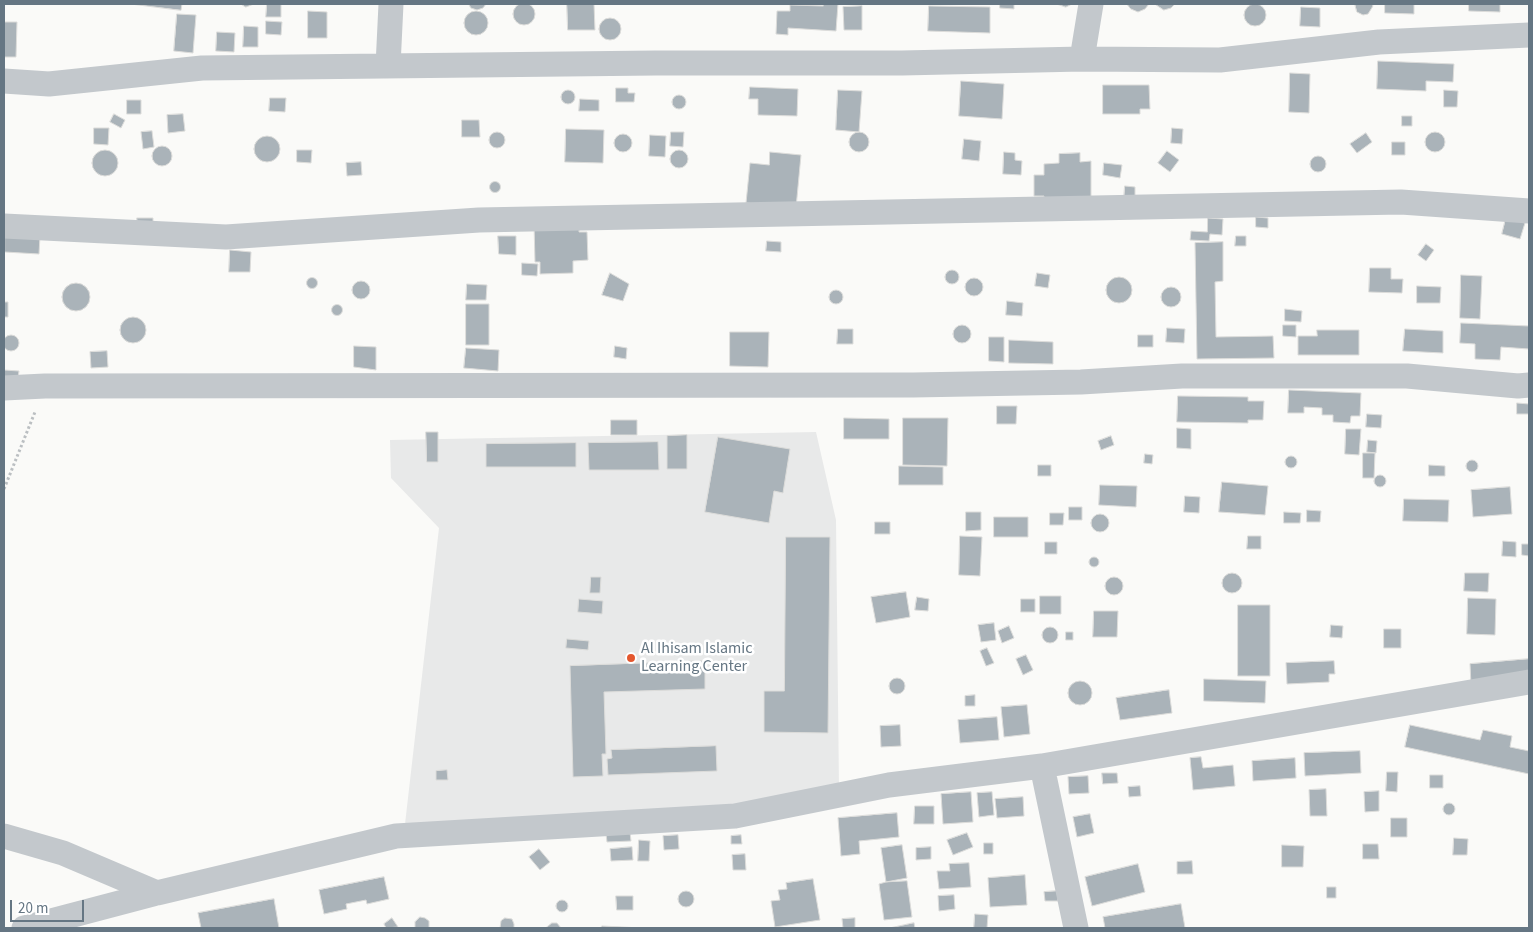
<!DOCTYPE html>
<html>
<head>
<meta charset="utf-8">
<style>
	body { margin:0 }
	#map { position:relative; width:1533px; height:932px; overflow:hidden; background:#fafaf8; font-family:"Source Sans 3",sans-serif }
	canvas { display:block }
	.frame { position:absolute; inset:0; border:5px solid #657683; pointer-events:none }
	.scale { position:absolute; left:10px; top:900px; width:74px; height:22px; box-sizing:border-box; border:2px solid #657683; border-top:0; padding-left:6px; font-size:15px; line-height:18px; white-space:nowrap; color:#657683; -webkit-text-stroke:4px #fff; paint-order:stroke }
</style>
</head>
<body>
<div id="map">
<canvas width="1533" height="932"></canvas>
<div class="frame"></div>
<div class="scale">20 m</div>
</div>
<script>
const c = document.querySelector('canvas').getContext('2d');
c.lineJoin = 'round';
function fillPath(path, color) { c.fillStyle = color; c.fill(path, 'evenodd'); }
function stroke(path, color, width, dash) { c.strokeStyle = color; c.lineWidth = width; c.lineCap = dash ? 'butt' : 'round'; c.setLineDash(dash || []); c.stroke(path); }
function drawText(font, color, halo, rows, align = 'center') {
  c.font = font + ' "Source Sans 3",sans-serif'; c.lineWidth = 5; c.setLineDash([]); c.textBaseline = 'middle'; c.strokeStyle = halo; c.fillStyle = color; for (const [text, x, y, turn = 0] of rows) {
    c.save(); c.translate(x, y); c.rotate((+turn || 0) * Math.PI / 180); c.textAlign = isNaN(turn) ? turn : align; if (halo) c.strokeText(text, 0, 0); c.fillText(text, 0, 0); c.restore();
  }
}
const built = new Path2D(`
	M816 432 836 520 839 789 743 810 405 824 439 528 391 478 390 440Z`);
const building = new Path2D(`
	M513 14a11 11 0 1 1 22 0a11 11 0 1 1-22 0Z
	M1244 15a11 11 0 1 1 22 0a11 11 0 1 1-22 0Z
	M131 4H182L181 10Z
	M241 4H254L246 7Z
	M267 4H281V17H266Z
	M469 4H486L483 8 477 10 471 8Z
	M567 4H594L595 30H568Z
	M823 4H838L836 31 788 28V35L776 34 777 11H790V5L823 6Z
	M1000 4H1014V9L1000 8Z
	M1057 4H1072L1066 7Z
	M1127 4H1149L1145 9 1138 12 1131 9Z
	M1155 4H1175L1171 8 1164 10Z
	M1355 4H1372L1373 6 1368 14 1363 15 1357 12Z
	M1385 4H1414V14L1385 13Z
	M1469 4H1500V12L1469 11Z
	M862 6V30H844L843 7Z
	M929 6 990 7V33L928 31Z
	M1301 7 1320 8V27L1300 26Z
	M464 23a12 12 0 1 1 24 0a12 12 0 1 1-24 0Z
	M308 11 327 12V38H308Z
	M177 14 196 15 193 53 174 51Z
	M599 29a11 11 0 1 1 22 0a11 11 0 1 1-22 0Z
	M266 21 282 22 281 35 266 34Z
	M4 22H17L16 57H4Z
	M244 26 258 27V47H243Z
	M217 32 235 33 234 52 216 51Z
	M1378 61 1454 64 1453 82 1426 81V91L1377 89Z
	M1290 73 1310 74 1309 113 1289 112Z
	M961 81 1004 84 1002 119 959 116Z
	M1103 85H1149L1150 109H1140V114H1103Z
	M750 87 798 89 797 116 758 115V99H749Z
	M616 88H628V93H635L634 102H616Z
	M561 97a7 7 0 1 1 14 0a7 7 0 1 1-14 0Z
	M838 90 862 91 859 132 836 130Z
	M1444 90 1458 91 1457 107H1444Z
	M672 102a7 7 0 1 1 14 0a7 7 0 1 1-14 0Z
	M270 98H286L285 112 269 111Z
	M580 99 599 100V111H579Z
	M127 100H141V114H127Z
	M114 114 125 120 121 128 110 122Z
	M183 114 185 131 168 133 167 115Z
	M1402 116H1412V126H1402Z
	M462 120H479L480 137H462Z
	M94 128H109L108 145 94 144Z
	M1172 128 1183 129 1182 144 1171 143Z
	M566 129 604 130 603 163 565 162Z
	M152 131 154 147 143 149 141 132Z
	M489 140a8 8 0 1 1 16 0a8 8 0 1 1-16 0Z
	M671 132H684L683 147 670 146Z
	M849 142a10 10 0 1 1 20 0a10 10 0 1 1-20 0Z
	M1425 142a10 10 0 1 1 20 0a10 10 0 1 1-20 0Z
	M1366 133 1372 142 1357 153 1350 144Z
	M614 143a9 9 0 1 1 18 0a9 9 0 1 1-18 0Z
	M650 135 666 136 665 157 649 156Z
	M254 149a13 13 0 1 1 26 0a13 13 0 1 1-26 0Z
	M964 139 981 141 979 161 962 159Z
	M1392 142H1405V155H1392Z
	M152 156a10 10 0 1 1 20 0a10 10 0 1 1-20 0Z
	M297 150H312L311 163 297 162Z
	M670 159a9 9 0 1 1 18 0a9 9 0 1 1-18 0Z
	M92 163a13 13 0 1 1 26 0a13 13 0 1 1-26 0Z
	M1167 151 1179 160 1170 172 1158 163Z
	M770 152 801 155 796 208 746 203 750 163 769 165Z
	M1004 152 1015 153V160L1022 161 1021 175 1003 174Z
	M1080 153V162L1091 161V205L1044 206V196H1034V175H1044V164L1059 163V154Z
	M1310 164a8 8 0 1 1 16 0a8 8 0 1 1-16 0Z
	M361 162 362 175 347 176 346 163Z
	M1104 163 1122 165 1120 178 1103 175Z
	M489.5 187a5.5 5.5 0 1 1 11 0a5.5 5.5 0 1 1-11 0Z
	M1125 186 1135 187V198H1124Z
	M1256 217 1268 218V228L1256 227Z
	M137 218H153V229H138Z
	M1208 218 1223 219 1222 235 1210 234 1209 241 1190 240 1191 231 1207 232Z
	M1506 218 1525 223 1520 239 1502 234Z
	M579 223V232H587L588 260 573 261V273L540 274V262H535L534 224Z
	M5 234 40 236 39 254 5 252Z
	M498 236H516V255L499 254Z
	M1236 236H1246V246H1235Z
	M767 241 781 242V252L766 251Z
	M1223 242V281L1215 282 1216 337 1273 336 1274 358 1197 359 1195 243Z
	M1426 244 1434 250 1426 261 1418 255Z
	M230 250 251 252 250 272H229Z
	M522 263 538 264 537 276 522 275Z
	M1370 268H1391V279H1403L1402 293 1369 292Z
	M945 277a7 7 0 1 1 14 0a7 7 0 1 1-14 0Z
	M610 273 629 284 623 301 602 295Z
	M1037 273 1050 275 1048 288 1035 286Z
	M1461 275 1482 276 1480 319 1460 318Z
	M1106 290a13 13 0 1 1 26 0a13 13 0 1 1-26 0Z
	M306.5 283a5.5 5.5 0 1 1 11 0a5.5 5.5 0 1 1-11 0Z
	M965 287a9 9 0 1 1 18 0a9 9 0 1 1-18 0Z
	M352 290a9 9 0 1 1 18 0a9 9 0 1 1-18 0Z
	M62 297a14 14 0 1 1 28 0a14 14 0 1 1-28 0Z
	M467 284 487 285 486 300H466Z
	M1417 286 1441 287 1440 303H1417Z
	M1161 297a10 10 0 1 1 20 0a10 10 0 1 1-20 0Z
	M829 297a7 7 0 1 1 14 0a7 7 0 1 1-14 0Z
	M1007 301 1023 303 1022 316 1006 315Z
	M4 302H8V317H4Z
	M466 304H489V345H466Z
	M331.5 310a5.5 5.5 0 1 1 11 0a5.5 5.5 0 1 1-11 0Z
	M1285 309 1302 311 1301 322 1285 321Z
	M120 330a13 13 0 1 1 26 0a13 13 0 1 1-26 0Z
	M1461 323 1529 326V349L1501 347 1500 360 1475 359V344L1460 343Z
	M953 334a9 9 0 1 1 18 0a9 9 0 1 1-18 0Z
	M1283 325H1296V337L1283 336Z
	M1167 328 1185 329 1184 343 1166 342Z
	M838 329H853V344H837Z
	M1405 329 1443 331V353L1403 351Z
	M1317 330H1359V355H1298V336H1317Z
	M730 332H769L768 367 730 366Z
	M3 343a8 8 0 1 1 16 0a8 8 0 1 1-16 0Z
	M1138 335H1153V347H1138Z
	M989 337H1004V362L989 361Z
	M1009 340 1053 342V364L1009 363Z
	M354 346 376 347V370L354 367Z
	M615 346 627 348 626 359 614 357Z
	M466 348 499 350 498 371 464 368Z
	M107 351 108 367 91 368 90 352Z
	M4 370 19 371 18 378H4Z
	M1289 390 1361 393 1360 416H1351L1350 423 1333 422V415H1322V408L1304 407V413H1288Z
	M1178 396 1248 397V401H1264L1263 420H1248V423L1177 422Z
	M1517 403 1529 404V414H1517Z
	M997 406H1017L1016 424H997Z
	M1367 414 1382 415 1381 428 1366 427Z
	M844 418 889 419V439H844Z
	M903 418H948L947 466 903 465Z
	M611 420H637V435H611Z
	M1177 428 1191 429V449L1177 448Z
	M1346 429H1361L1359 455 1345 454Z
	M426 432H438V462H427Z
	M687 435V469H667V436Z
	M1111 436 1114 445 1101 450 1098 441Z
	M718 437 790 449 783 493 774 491 769 523 705 512Z
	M1368 440 1377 441 1376 453 1367 452Z
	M658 442 659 470H589L588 443Z
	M576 443V467H486V444Z
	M1363 453H1375L1374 478H1363Z
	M1145 454 1153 455 1152 464 1144 463Z
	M1285 462a6 6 0 1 1 12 0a6 6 0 1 1-12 0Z
	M1466 466a6 6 0 1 1 12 0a6 6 0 1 1-12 0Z
	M1038 465H1051V476H1038Z
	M1429 465 1445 466V476H1429Z
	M899 466 943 467V485H899Z
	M1374 481a6 6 0 1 1 12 0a6 6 0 1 1-12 0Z
	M1222 482 1268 486 1265 515 1219 512Z
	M1100 485 1137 486 1136 507 1099 505Z
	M1510 487 1512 514 1473 517 1471 490Z
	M1185 496 1200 497 1199 513 1184 512Z
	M1404 499 1449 500 1448 522 1403 521Z
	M1069 507H1082V520H1069Z
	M1307 510 1321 511 1320 522H1307Z
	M966 512H981V530L966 531Z
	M1284 512 1301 513 1300 523H1284Z
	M1050 513H1064L1063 525H1050Z
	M1091 523a9 9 0 1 1 18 0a9 9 0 1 1-18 0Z
	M994 517H1028V537H994Z
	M875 522H890V534H875Z
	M960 536 982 537 980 576 959 575Z
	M1248 536H1261V549H1247Z
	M786 537H830L828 733 764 732V691H784Z
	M1503 541 1516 542V557L1502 556Z
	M1045 542H1057V554H1045Z
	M1522 544H1529V556L1522 555Z
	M1089 562a5 5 0 1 1 10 0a5 5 0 1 1-10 0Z
	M1465 573H1489L1488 592 1464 591Z
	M1222 583a10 10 0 1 1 20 0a10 10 0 1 1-20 0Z
	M591 577H601L600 593H590Z
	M1105 586a9 9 0 1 1 18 0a9 9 0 1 1-18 0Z
	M906 592 910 617 876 623 871 597Z
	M1040 596H1061V614H1040Z
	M917 597 929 599 928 611 915 610Z
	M1468 598 1496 599 1495 635 1467 634Z
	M579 599 603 601 602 614 578 612Z
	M1021 599H1035V612H1021Z
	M1238 605H1270V676H1238Z
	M1094 611H1118L1117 637H1093Z
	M994 623 996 640 981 642 978 625Z
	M1331 625 1343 626 1342 638 1330 637Z
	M1009 626 1014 638 1002 643 998 631Z
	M1042 635a8 8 0 1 1 16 0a8 8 0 1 1-16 0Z
	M1384 629H1401V648H1384Z
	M1066 632H1073V640H1066Z
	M567 639 589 641 588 650 566 648Z
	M987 648 994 663 986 666 980 651Z
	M1026 655 1033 670 1023 675 1016 659Z
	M1529 659V680L1471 685 1470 664Z
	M705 661V689L604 692 606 754H602L603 776 573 777 570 666Z
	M1334 661 1335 674H1329V682L1287 684 1286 663Z
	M889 686a8 8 0 1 1 16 0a8 8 0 1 1-16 0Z
	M1204 679 1266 681 1265 703 1204 701Z
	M1068 693a12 12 0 1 1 24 0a12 12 0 1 1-24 0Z
	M1169 690 1172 713 1120 720 1116 698Z
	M975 695V706H965V696Z
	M1027 705 1030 734 1004 737 1001 707Z
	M997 717 999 740 960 743 958 720Z
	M900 725 901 746 881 747 880 726Z
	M1410 725 1480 740 1483 730 1512 736 1510 747 1529 751V774L1405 747Z
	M716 746 717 771 608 775 607 759 612 758 611 750Z
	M1360 751 1361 773 1305 776 1304 753Z
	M1201 757 1203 768 1233 765 1235 786 1193 790 1190 758Z
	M1295 758 1296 778 1253 781 1252 761Z
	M447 770 448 780H436V771Z
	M1387 772H1398L1397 792 1386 791Z
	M1102 773H1117L1118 783 1103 784Z
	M1430 775H1443V788H1430Z
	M1088 776 1089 793 1069 794 1068 777Z
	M1140 786 1141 796 1129 797 1128 787Z
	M1326 789 1327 816H1310L1309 790Z
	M1379 791V811L1365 812 1364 792Z
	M971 792 973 822 943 824 941 794Z
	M992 792 994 815 979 817 977 793Z
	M1023 797 1024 816 997 818 995 799Z
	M1443 809a6 6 0 1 1 12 0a6 6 0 1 1-12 0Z
	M915 806H934V824H914Z
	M897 813 899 837 859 841 860 854 841 856 838 818Z
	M1090 814 1094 833 1077 837 1073 817Z
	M1391 818H1407V837H1391Z
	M630 832 631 841 607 842 606 834Z
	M967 833 973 847 953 855 947 840Z
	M678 835 679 849 664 850 663 836Z
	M741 835 742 844H731V836Z
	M1454 838 1468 839 1467 855H1453Z
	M639 840 650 841 649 861H638Z
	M984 843H993V854H984Z
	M1363 844H1378L1379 859H1363Z
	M902 845 907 878 886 882 881 848Z
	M1282 845 1304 846 1303 867H1282Z
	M632 847 633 860 611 861 610 849Z
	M931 847V859L916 860V848Z
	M539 849 550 862 540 870 529 857Z
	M745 854 746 870H733L732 855Z
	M1192 861 1193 874H1177V862Z
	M969 863 971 887 939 889 937 871H950L949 864Z
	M1138 864 1145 892 1092 906 1085 877Z
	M1025 875 1027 905 990 907 988 878Z
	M384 877 389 899 367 904 366 900 346 904 347 909 324 914 319 890Z
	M813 879 820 920 775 927 771 901 780 900 778 890 787 889 786 883Z
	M907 881 912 917 884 920 879 884 886 882Z
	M1327 887H1336V898H1327Z
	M1057 891 1058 901H1045L1044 892Z
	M678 899a8 8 0 1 1 16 0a8 8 0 1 1-16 0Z
	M954 895 955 909 939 911 938 896Z
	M616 896H633V910H617Z
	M274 899 279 928H201L198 913Z
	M556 906a6 6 0 1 1 12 0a6 6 0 1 1-12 0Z
	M1181 904 1185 928H1105L1103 917Z
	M975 914 988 915 987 928H974Z
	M420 917 425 918 429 921V928H415V922Z
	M392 918 398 927 386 928 384 924Z
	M505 918 512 919 514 924V928H500L501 921Z
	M855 918V928H843L842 919Z
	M552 923H557L561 928H546Z
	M914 923 915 928H890Z
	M602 926 642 928H601Z`);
const path = new Path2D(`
	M4 489 35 412`);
const street = new Path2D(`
	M1082 59 1091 4
	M388 66 391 4
	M4 81 49 84 202 68 656 63H902L1082 59 1220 60 1379 42 1529 35
	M4 226 226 237 479 220 1401 202 1529 211
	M4 388 45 386 913 385 1081 382 1182 376H1407L1518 386 1529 385
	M1042 766 1076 928
	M4 836 63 853 157 893
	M24 928 157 893 396 836 735 816 889 785 1042 766 1529 682`);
const markers = [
	[631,658,5,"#e4572e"]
];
const poiNames = [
	["Al Ihisam Islamic",641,649],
	["Learning Center",641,667]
];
fillPath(built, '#e8e9e9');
fillPath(building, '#aab3b9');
stroke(building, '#dcdcda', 1);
stroke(path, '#bbbfc2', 3, [2.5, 2.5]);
stroke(street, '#c3c8cc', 25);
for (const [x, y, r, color] of markers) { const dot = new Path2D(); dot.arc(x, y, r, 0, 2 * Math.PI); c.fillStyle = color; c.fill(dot); stroke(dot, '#fff', 2); }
drawText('16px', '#657683', '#fff', poiNames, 'left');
</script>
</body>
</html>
